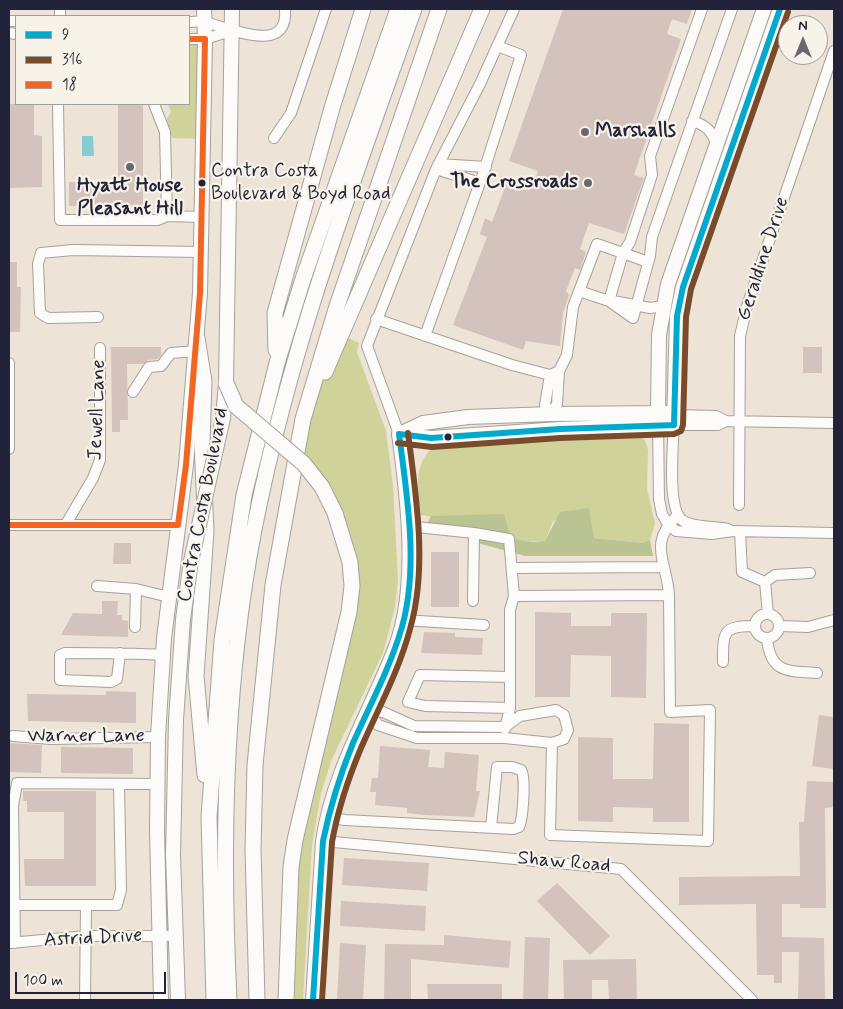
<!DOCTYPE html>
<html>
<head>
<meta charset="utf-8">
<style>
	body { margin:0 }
	#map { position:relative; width:843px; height:1009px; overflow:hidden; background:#ede4d7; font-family:Mynerve,sans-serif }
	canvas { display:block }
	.frame { position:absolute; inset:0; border:10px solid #22223b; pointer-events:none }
	.legend { position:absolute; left:15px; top:15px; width:175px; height:90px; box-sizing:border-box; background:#f7f3e8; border:1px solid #a29fa3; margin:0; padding:6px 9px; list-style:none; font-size:15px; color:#22223b }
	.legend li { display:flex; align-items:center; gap:10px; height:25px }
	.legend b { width:25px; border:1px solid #a29fa3 }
	.north { position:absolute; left:778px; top:15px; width:50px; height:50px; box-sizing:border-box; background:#f7f3e8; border:1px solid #a29fa3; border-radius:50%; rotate:0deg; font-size:14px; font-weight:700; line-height:20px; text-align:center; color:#22223b }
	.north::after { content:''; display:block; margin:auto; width:18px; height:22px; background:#696672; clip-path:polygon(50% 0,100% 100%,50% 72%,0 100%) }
	.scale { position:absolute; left:15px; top:972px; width:151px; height:22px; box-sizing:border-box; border:2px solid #22223b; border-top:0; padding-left:6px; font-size:15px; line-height:18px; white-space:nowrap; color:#22223b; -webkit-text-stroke:4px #f7f3e8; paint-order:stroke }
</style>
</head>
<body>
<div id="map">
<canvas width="843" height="1009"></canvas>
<div class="frame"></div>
<ul class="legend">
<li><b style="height:6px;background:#00a9ce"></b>9</li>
<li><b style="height:6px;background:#7a4b2a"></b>316</li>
<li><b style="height:6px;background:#f26522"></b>18</li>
</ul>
<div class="north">N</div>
<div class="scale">100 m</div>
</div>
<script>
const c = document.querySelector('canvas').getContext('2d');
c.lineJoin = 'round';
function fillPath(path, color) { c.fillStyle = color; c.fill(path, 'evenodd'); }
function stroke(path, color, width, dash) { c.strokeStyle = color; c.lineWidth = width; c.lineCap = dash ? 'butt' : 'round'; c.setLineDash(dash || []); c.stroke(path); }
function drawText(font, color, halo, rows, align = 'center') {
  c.font = font + ' Mynerve,sans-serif'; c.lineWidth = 4.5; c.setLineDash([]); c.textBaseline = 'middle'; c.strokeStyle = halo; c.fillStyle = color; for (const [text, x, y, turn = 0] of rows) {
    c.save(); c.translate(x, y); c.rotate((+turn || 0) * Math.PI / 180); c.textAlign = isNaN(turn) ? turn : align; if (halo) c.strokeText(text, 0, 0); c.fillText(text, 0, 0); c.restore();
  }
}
const green = new Path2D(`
	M189 39H205L203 139 172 138 167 119 171 112 168 104H189Z
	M342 335 359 343 357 352 386 431 393 486 398 580 395 607 383 653 332 759 321 793 312 845 303 1000H286L291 867 343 642 350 562 304 464 303 419Z
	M634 434 645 440 648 450 647 489 655 523 650 540 642 543 594 538 588 509 553 521 545 541C503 545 462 522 421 515 418 485 412 464 437 443Z`);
const forest = new Path2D(`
	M589 508 594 538 642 543 650 540 653 556H525L474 542V533L425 528 431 516 504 514 511 539 533 542 545 541 560 512Z`);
const water = new Path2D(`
	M82 136H93L94 156H82Z`);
const building = new Path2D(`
	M563 9H692L687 24 672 19 667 34 681 39 634 175 644 178 624 234 589 223 580 249 586 252 580 270 575 268 566 291 569 295 563 313 560 346 526 341 523 350 453 325 487 237 480 234 485 218 492 222 504 190 496 187 500 176 532 187 538 171 509 161Z
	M9 104H34V135L42 136V187L9 188Z
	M118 104H143V206H69V182H118Z
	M9 262H17V287H21L20 332H9Z
	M111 347H161V355L157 359 148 360 143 364H127L128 420H120V432H112Z
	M803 347H822V373H803Z
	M114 543H131V564H113Z
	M431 552H459V607H431Z
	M102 601H118L117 615H122V620L128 621V637L61 635 73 613 102 614Z
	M535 612 571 613V626H611V613H647L646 698 611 697V656L571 655 570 697H535Z
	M424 632 455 633V637L483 638 482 655 421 653Z
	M106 691 136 692V723L28 721 27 694 106 695Z
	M819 715 834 717V769L812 766Z
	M654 723 689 724V822H653V808L613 807V822L578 821V737L613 738V779H653Z
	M9 743 42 745 41 773 9 772Z
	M380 746 430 750 428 767 444 768 445 752 479 755 476 791H480L474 817 424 815 407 813V808L375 805 376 792H370L372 778H378Z
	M61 747 133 748V774L61 773Z
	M807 781 834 782V807L825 808 826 908H800V904H782V937L824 938 825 1000H798L799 952H782V983H774V975H757L756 904 679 905V877L800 876 799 822H804Z
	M23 791H96V886H25L24 859H64V812H27V801H23Z
	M344 858 429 863 427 891 342 885Z
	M557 883 610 936 590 955 537 901Z
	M341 901 426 906 425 931 340 926Z
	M444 935 511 941 509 968 411 959V1000H384L385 944 444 945Z
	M525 937 550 938 548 1000H523Z
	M340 943 366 945 363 1000H337Z
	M636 959 637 1000H609L608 980H592V1000H564L563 960Z
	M427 984H502V1000H428Z`);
const minor = new Path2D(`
	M60 9V16
	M9 21H16
	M189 22C194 22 200 21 204 22 228 27 289 57 285 9
	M9 33 16 34
	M189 39H205L231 31
	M58 104 60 220H158L167 216 202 217
	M154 104 165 132 167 216
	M692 121C706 125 712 131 716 144
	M274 138 291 113 326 9
	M439 164 486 167
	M436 169 480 183
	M579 291 609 301 623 253 648 262
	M609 301 633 318 650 256 652 237 732 9
	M613 301 650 308 663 306
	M98 317 48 318 40 313 38 264 41 253 73 250 201 252
	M376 319 512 365 550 375 559 371 567 355 573 307 597 244 623 253 630 242 652 175 650 156 702 9
	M425 336 482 177 521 55 497 46
	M550 375 545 405 551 414 557 404 559 371
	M133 392 149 367 161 366 171 353 196 351
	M675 415 716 416 726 421 834 423
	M658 420 659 499 662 514 668 524 676 531 712 534 733 531 834 533
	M726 421 718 425H674C673 444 667 508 682 520 692 528 715 526 728 529
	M399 434 367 346 436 169 480 84 514 9
	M9 449V363
	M739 505 740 336 747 306 834 51
	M66 524 93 478 100 460V348
	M9 525H178
	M407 526 474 533 509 539 514 596
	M740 531 742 572 765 582 768 614
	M513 568 662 567
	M765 582 775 575 810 573
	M97 586 136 589 169 597
	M473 601 474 533
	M755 626a12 12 0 1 1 24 0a12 12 0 1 1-24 0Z
	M403 620 484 625
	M780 626 808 627 834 620
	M135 627 136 589
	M767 638C770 673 787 671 817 673
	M120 653 117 679 111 682 60 680V655L65 653C98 653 130 653 163 655
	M723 662C723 631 723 626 755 626
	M510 708 425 706 408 702 420 675 510 677
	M556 710 564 715 568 730 564 739 552 743 505 738H417L378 725 368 711 383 712 414 726 505 727 520 716Z
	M505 729 510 708V610L514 596 669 595
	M13 736 51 739 158 737
	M552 743 550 835 708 841 710 710 670 712 669 595C667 561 647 544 678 515
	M327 817 345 820 513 829 519 827C523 819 526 776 521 770L512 767H497L491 828
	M323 841 621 869 752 1000
	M14 905H117L121 890 119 784
	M10 943 86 936H177
	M15 943 13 806 17 783 158 784
	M85 1000 86 905`);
const major = new Path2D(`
	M658 412 659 335 668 284 764 9
	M223 418 226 383 232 9
	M399 434 431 438 560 429 674 425 677 316 683 287 780 9
	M400 434 423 423 468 417 551 414 666 413
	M176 720 173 855 178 1000
	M161 1000 157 830 158 737 164 638 186 465 200 293 205 39 204 9
	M313 1000 323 841C333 772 370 713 395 649 419 588 408 499 399 434`);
const highway = new Path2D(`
	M197 338 204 381 202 443 206 531 196 676 205 775
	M276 350 275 313 332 108 363 9
	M325 372 482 9
	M214 1000 209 817 222 640 244 495 277 363 303 279 398 9
	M229 1000C222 853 224 703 249 557 282 368 350 189 414 9
	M257 1000 253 849 255 765 273 585 303 419 337 306 439 9
	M286 1000 291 867 295 840 349 612 352 586 350 562 335 513`);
const majorBridge = new Path2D(`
	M176 720 183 619 191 561 223 418`);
const highwayBridge = new Path2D(`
	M226 383 236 406 304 464 322 487 335 513`);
const bus1 = new Path2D(`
	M399 434 431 438 560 429 674 425 677 316 683 287 780 9
	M313 1000 323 841C330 807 340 775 353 743 370 705 390 668 402 627 419 566 407 496 399 434`);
const bus2 = new Path2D(`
	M398 443 432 447 560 438 674 434 681 431 683 425 686 317 691 289 788 12
	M322 1000 332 842C338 809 348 779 361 748 378 709 399 671 410 629 428 567 416 496 408 433`);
const bus3 = new Path2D(`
	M9 525H178L186 465 200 293 205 39H189`);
const markers = [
	[585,132,5,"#696672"],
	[130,167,5,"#696672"],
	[202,183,4.5,"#22223b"],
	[588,183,5,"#696672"],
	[448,437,4.5,"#22223b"]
];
const busNames = [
	["Contra Costa",211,172],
	["Boulevard & Boyd Road",211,195]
];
const poiNames = [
	["Marshalls",595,132],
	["The Crossroads",578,183,"right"],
	["Hyatt House",130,187,"center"],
	["Pleasant Hill",130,210,"center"]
];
const streetNames = [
	["Geraldine Drive",764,259,-72],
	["Jewell Lane",98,410,-88],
	["Contra Costa Boulevard",204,505,-79],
	["Warner Lane",86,737],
	["Shaw Road",564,863,5],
	["Astrid Drive",93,939,-3]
];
fillPath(green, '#cfd299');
fillPath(forest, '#bac493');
fillPath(water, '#84cbd5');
fillPath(building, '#d4c2bc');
stroke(minor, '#a6a19c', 12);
stroke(major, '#a6a19c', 16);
stroke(highway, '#a6a19c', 17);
stroke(minor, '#fcfbf9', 10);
stroke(major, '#fcfbf9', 14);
stroke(highway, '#fcfbf9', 15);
stroke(majorBridge, '#a6a19c', 16, []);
stroke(highwayBridge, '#a6a19c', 17, []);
stroke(majorBridge, '#fcfbf9', 14);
stroke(highwayBridge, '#fcfbf9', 15);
stroke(bus1, '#00a9ce', 6);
stroke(bus2, '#7a4b2a', 6);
stroke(bus3, '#f26522', 6);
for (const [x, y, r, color] of markers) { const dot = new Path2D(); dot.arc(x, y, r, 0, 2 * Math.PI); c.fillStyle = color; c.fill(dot); stroke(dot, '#f7f3e8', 2); }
drawText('19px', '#22223b', '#f7f3e8', busNames, 'left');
drawText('bold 20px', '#22223b', '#f7f3e8', poiNames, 'left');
drawText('20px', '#22223b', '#f7f3e8', streetNames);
</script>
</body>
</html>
